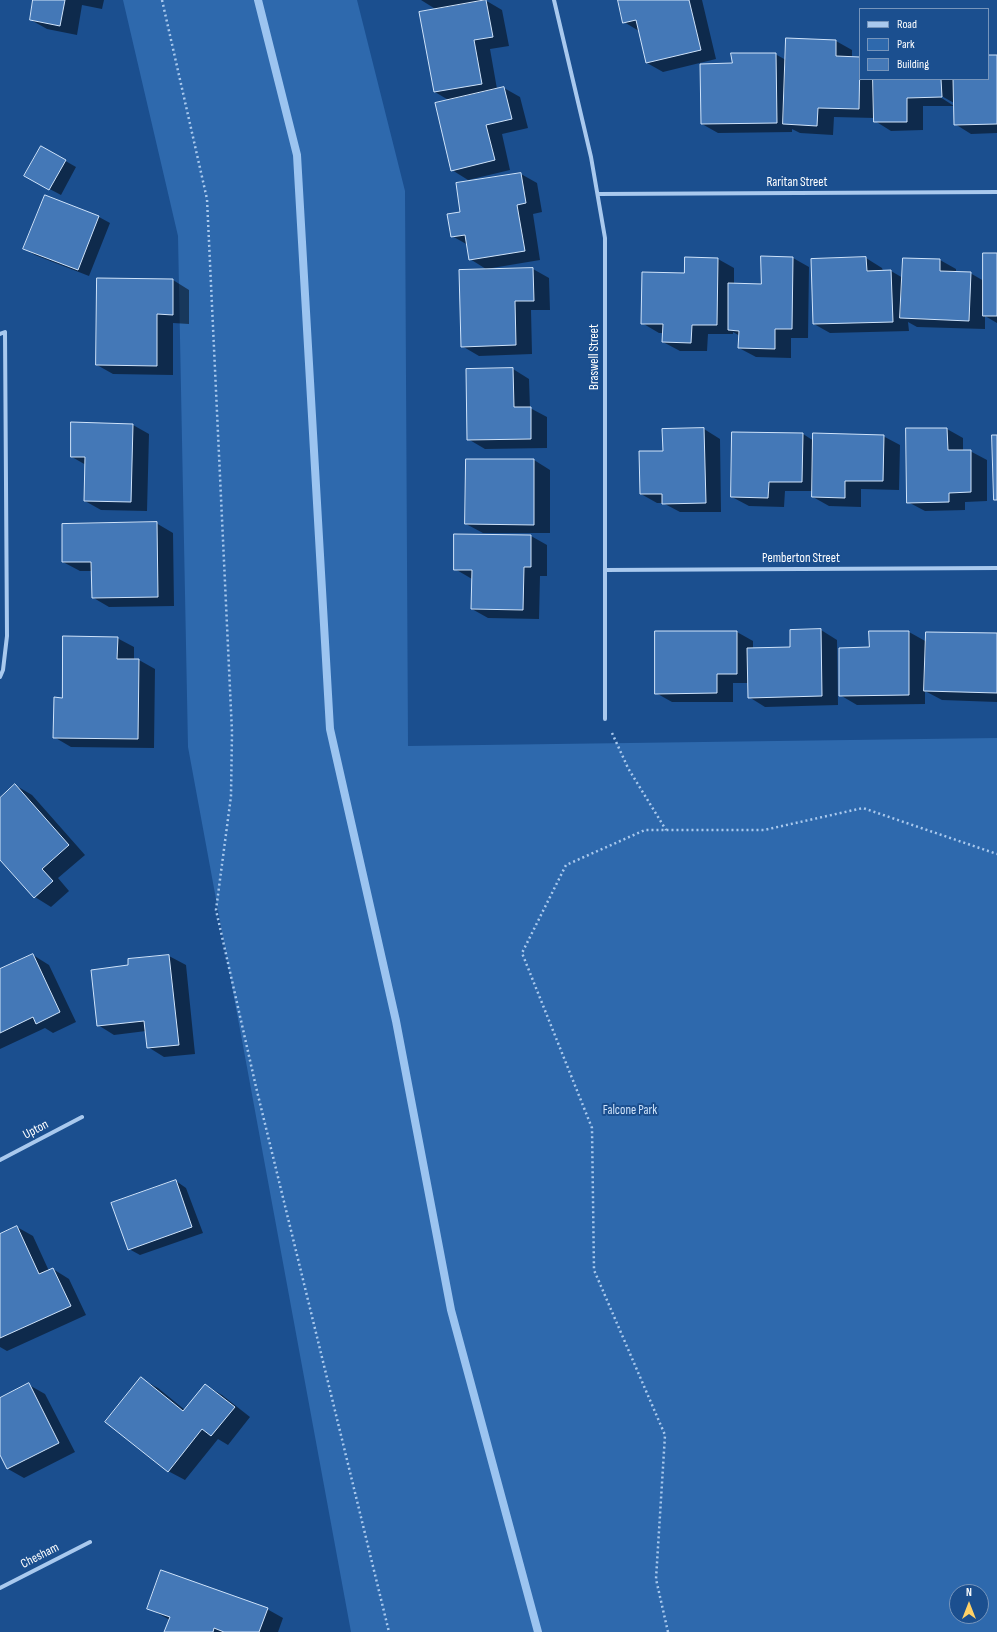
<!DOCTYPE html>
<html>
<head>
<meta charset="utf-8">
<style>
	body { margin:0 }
	#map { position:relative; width:997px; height:1632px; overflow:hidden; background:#1b4f8f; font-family:"Sofia Sans Condensed",sans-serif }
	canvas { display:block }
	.legend { position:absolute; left:859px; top:8px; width:130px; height:72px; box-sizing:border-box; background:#1b4f8f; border:1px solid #7695bc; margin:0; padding:5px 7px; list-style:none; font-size:12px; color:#fff }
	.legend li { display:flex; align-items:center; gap:8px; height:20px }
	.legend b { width:20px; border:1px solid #7695bc }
	.north { position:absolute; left:949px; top:1584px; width:40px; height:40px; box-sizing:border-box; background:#1b4f8f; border:1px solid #7695bc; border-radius:50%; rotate:0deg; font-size:11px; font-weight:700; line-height:16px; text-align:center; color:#fff }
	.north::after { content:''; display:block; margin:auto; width:14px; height:18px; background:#ffd166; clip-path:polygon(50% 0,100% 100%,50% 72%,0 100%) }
</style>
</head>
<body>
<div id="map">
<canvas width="997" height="1632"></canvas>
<ul class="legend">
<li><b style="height:5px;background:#a9c9ee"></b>Road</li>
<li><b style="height:11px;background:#2e69ad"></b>Park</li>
<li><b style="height:11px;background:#4478b7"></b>Building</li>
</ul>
<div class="north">N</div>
</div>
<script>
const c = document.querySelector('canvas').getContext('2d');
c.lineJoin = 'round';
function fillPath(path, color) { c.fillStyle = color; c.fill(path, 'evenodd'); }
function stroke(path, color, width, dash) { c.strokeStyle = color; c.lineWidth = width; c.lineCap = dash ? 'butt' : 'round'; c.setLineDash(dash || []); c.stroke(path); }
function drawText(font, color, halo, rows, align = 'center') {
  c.font = font + ' "Sofia Sans Condensed",sans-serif'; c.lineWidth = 4; c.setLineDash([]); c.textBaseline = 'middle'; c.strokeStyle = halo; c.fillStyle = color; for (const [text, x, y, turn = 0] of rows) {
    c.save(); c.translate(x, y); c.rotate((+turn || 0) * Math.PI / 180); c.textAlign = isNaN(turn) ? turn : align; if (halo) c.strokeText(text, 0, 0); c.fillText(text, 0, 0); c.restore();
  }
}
const green = new Path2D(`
	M123 0H357L405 191 408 746 997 738V1632H351L188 747 178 236ZM957 1592H981V1616H957Z`);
const shadow = new Path2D(`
	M34 0H104L102 9 82 5 77 35 47 29 31 20Z
	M421 0H485L502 10 509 46 490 49 497 89 504 88 520 97 528 128 502 134 510 170 468 180 452 170 450 101 435 92 437 10Z
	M619 0H702L716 59 663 72 647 63 639 31 624 22Z
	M787 40 836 41 852 50V58H860V79H988V56H997V133L971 134 955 124 954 106H923V130L891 131 875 121V118L834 117 833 135 800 133 792 129V132L718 133 702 124 733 64 775 54 786 60ZM938 94 954 103V106L937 95Z
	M41 147 76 167 61 195 25 176Z
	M521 174 537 183 542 212 533 214 540 260 486 269 470 259 468 245 452 236Z
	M46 197 99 217 110 223 89 276 35 255 25 249Z
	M997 254V323L985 316V329L917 327 908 322 909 331 830 333 814 324 812 260 866 258 882 268 883 271H891L903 278 940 260 956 269V273H970L984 281Z
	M762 257 793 258 809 267 808 338H791V358L756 357 739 348 740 336 733 332V334H708L707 351H680L663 342 664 333H659L642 323 685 274 718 259 734 268V285H762Z
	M533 269 549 278 550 310H531L532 354 479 356 462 346Z
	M173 280 189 290V324L173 323V375L113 374 97 365Z
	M513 369 529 379 530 408 547 417V448L485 449 468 439 467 370Z
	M133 425 149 434 147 511 101 510 85 501 86 465 72 457Z
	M704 429 720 439 721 512H680L663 503H657L641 494 664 452Z
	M947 429 963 438V451H970L987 460V501L965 502V510L925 511 908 502Z
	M803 434 814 441 883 436 900 445 899 490 861 489V507L829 506 813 497V491H785L784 507 749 506 732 497Z
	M534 460 550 470V533H483L466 524Z
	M156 523 173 533 174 606 109 607 92 597V571H80L63 562Z
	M455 535 531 536 547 545V576H540L539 619 488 618 472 609V579L455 569Z
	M821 630 837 640 838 705 765 707 749 697V683H733V702H672L656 693 737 632 753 641V648H791Z
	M909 632 927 642 997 634V702L942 700 925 691V704L857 705 840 695 870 648Z
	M117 638 134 647V660H139L155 669 154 748 71 747 54 737 63 699Z
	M15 785 32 795 85 855 58 878 69 891 51 907 35 897 0 858V799Z
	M33 955 49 965 76 1022 53 1033 45 1028 0 1049V970Z
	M169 956 186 965 195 1054 164 1057 148 1047 146 1031 114 1035 98 1025 130 966 129 960Z
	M176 1181 186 1188 203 1233 140 1255 129 1249Z
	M17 1227 33 1236 49 1271 53 1269 69 1279 86 1315 7 1351 0 1347V1235Z
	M141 1379 158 1388 185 1410 205 1385 222 1395 250 1417 228 1445 218 1439 185 1480 168 1471Z
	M29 1385 45 1394 75 1452 24 1478 8 1469 0 1453V1399Z
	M148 1608 267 1609 283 1618 278 1632H165L170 1620Z`);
const stream = new Path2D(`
	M258 0 297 155 330 729 396 1021 451 1310 538 1632`);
const building = new Path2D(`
	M33 0H65L60 26 30 20Z
	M486 0 493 37 474 40 482 84 434 92 419 12Z
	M618 0H689L701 50 646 63 636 20 623 23Z
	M786 38 836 40V56L860 57 859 109 818 108 817 126 783 124Z
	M731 53H776L777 123 701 124 700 64 732 63Z
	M988 55H997V124L954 125 953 79H988Z
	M873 79H941L942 97 907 98V122H874Z
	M504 87 512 119 486 125 495 160 451 171 435 103Z
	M41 146 66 160 49 190 24 176Z
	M521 173 526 203 517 205 525 251 469 260 465 235 451 237 447 214 460 212 456 183Z
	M45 195 99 216 78 270 23 249Z
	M983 253H997V316H983Z
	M761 256 793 257 792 329H775V349L738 348 739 331 728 330V283L761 284Z
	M685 257 718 258 717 325H692L691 343 662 342 663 324H641L642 272 684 273Z
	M866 257 867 271 891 270 893 322 813 324 811 259Z
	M903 258 940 259V271L971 272 969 321 900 318Z
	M533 268 534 301H515L516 345 461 347 459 270Z
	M97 278 173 279V315L157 314V366L96 365Z
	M513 368 514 407H531V439L467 440 466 369Z
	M71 422 133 424 131 502 84 501 85 457H71Z
	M704 428 706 503 662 504V494H640L639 451H663L662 429Z
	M906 428H947L948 450H971V492L949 493V502L907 503Z
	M732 432 803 433 802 482H769L768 498 731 497Z
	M813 433 884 435 883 481H845V498L812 497Z
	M992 435H997V500H994Z
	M466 459H534V525L465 524Z
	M157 522 158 597 92 598 91 562H62V524Z
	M454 534 531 535V567H524L523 610 471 609 472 570H454Z
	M821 629 822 696 748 698 747 648 790 647V630Z
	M655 631H737V674H717V693L655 694Z
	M869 631H909V695L839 696V648L869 647Z
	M926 632 997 633V693L924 691Z
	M63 636 118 637 117 659H139L138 739 53 738 54 697 62 698Z
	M15 784 69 845 42 869 53 881 34 898 0 860V798Z
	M33 954 60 1012 36 1024 33 1017 0 1033V969Z
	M169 955 179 1045 147 1048 144 1021 97 1026 91 970 128 965V959Z
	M176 1180 192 1227 128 1250 111 1203Z
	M17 1226 39 1274 53 1268 71 1306 0 1338V1234Z
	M141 1377 183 1411 205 1384 235 1407 211 1436 202 1429 168 1472 105 1422Z
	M29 1383 59 1443 7 1469 0 1455V1398Z
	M161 1570 268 1608 259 1632H224L214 1628 213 1632H164L170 1617 147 1609Z`);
const path = new Path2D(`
	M162 0 207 199 232 732 231 796 216 910 256 1087 389 1632
	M612 733 628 768 666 830
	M668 1632 656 1579 665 1435 594 1270 592 1128 522 953 566 865 645 830H764L863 808 997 854`);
const minor = new Path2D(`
	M554 0 591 157 605 238V719
	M598 194 997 192
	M0 334 5 332 7 636 3 670 0 677
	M605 570 997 568
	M0 1160 82 1117
	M0 1588 90 1542`);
const streetNames = [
	["Raritan Street",797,183],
	["Braswell Street",595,357,-90],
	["Pemberton Street",801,559],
	["Upton",36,1130,-28],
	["Chesham",40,1556,-27]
];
const parkNames = [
	["Falcone Park",630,1111]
];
fillPath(green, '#2e69ad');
fillPath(shadow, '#0007');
stroke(stream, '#9cc4f0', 8);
fillPath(building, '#4478b7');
stroke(building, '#cfe3fa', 1);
stroke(path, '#a9c9ee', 2.5, [2, 3]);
stroke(minor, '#a9c9ee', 4);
drawText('13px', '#fff', '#1b4f8f', streetNames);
drawText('13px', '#cfe3fa', '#1b4f8f', parkNames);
</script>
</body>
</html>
